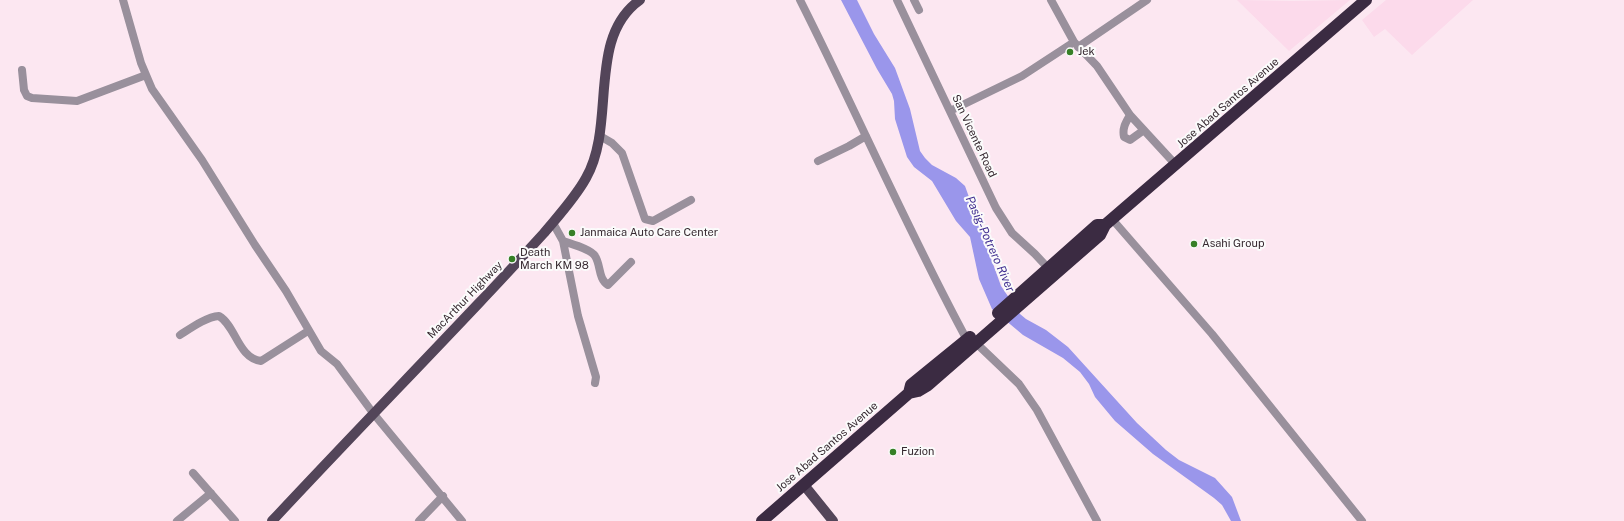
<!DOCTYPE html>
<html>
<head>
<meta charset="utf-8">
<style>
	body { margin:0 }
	canvas { display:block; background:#fce7f1 }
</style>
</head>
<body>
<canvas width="1624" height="521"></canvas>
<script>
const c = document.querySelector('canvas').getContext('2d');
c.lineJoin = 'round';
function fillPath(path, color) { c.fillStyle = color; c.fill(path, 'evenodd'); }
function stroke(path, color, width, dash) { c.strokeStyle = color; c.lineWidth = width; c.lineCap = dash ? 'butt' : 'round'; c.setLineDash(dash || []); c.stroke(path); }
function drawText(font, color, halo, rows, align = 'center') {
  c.font = font + ' "Public Sans",sans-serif'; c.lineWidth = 4; c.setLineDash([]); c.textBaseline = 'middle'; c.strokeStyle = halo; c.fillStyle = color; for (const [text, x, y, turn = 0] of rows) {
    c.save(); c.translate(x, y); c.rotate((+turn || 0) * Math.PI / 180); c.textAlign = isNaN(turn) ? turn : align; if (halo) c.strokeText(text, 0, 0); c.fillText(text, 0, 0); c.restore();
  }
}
const built = new Path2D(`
	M1237 0 1292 1 1350 0 1289 51Z
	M1386 0H1473L1412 55 1385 29 1374 37 1362 20Z`);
const water = new Path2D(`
	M841 0H857L874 34 895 68 910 109 920 151 925 158 932 165 956 178 965 186 1001 286 1020 314 1026 319 1046 330 1068 347 1137 423 1166 450 1179 460 1215 478 1232 497 1241 521H1231L1222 505 1214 498 1153 454 1115 421 1095 397 1089 384 1080 372 1063 358 1023 335 992 309 979 279 970 237 956 221 932 181 914 167 907 157 895 119 894 101 892 94 877 69Z`);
const minor = new Path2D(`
	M123 0 141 63 152 89 202 160 255 245 286 291 321 351 337 364 373 413 462 521
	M800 0C857 113 907 229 967 340
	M897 0 996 208 1012 233 1035 254 1048 268
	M914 0 919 10
	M1051 0 1074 42 1097 66 1130 115 1176 165
	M1078 47 1147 0
	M22 70 24 90 27 96 32 98 77 101 146 75
	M950 111 1022 76 1074 42
	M1130 115C1126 122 1122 128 1124 137L1130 140 1144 130
	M600 136 612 143 622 153 645 219 653 221 691 200
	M818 161 849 146 866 136
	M1112 219 1212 334 1362 521
	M553 223 563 241 578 316 596 377 595 383
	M563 241C571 244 591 249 595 256 601 265 598 279 608 285L631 262
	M180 335C191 328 206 317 219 316 236 326 238 358 261 361L308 331
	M976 343 1019 384 1037 410 1097 521
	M193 473 235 521
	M177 521 211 493
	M419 521 443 496`);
const major = new Path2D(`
	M804 485 833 521
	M272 521C340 448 410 376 479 303 501 280 523 256 544 233 559 215 575 198 586 178 617 124 586 38 640 0`);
const highway = new Path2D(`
	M998 313 1097 225H1105
	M909 393 911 385 970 337
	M762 521 909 393 918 391 928 385 1100 235 1105 225 1366 0`);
const markers = [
	[1070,52,4,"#367f26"],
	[572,233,4,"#367f26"],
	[1194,244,4,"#367f26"],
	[512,259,4,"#367f26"],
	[893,452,4,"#367f26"]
];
const poiNames = [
	["Jek",1078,52],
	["Janmaica Auto Care Center",580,233],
	["Asahi Group",1202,244],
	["Death",520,253],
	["March KM 98",520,266],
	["Fuzion",901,452]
];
const streetNames = [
	["Jose Abad Santos Avenue",1228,103,-41],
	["San Vicente Road",974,136,65],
	["MacArthur Highway",465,300,-46],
	["Jose Abad Santos Avenue",827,447,-41]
];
const waterNames = [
	["Pasig-Potrero River",990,244,66]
];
fillPath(built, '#fcdaeb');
fillPath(water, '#9a96eb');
stroke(minor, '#99909c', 8);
stroke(major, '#534559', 10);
stroke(highway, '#3b2b42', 12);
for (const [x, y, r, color] of markers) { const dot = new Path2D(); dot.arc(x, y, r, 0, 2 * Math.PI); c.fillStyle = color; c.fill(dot); stroke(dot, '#fbfbfb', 1.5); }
drawText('11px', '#362930', '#fbfbfb', poiNames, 'left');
drawText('11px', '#362930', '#fbfbfb', streetNames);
drawText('italic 12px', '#402e90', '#fbfbfb', waterNames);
</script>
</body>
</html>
